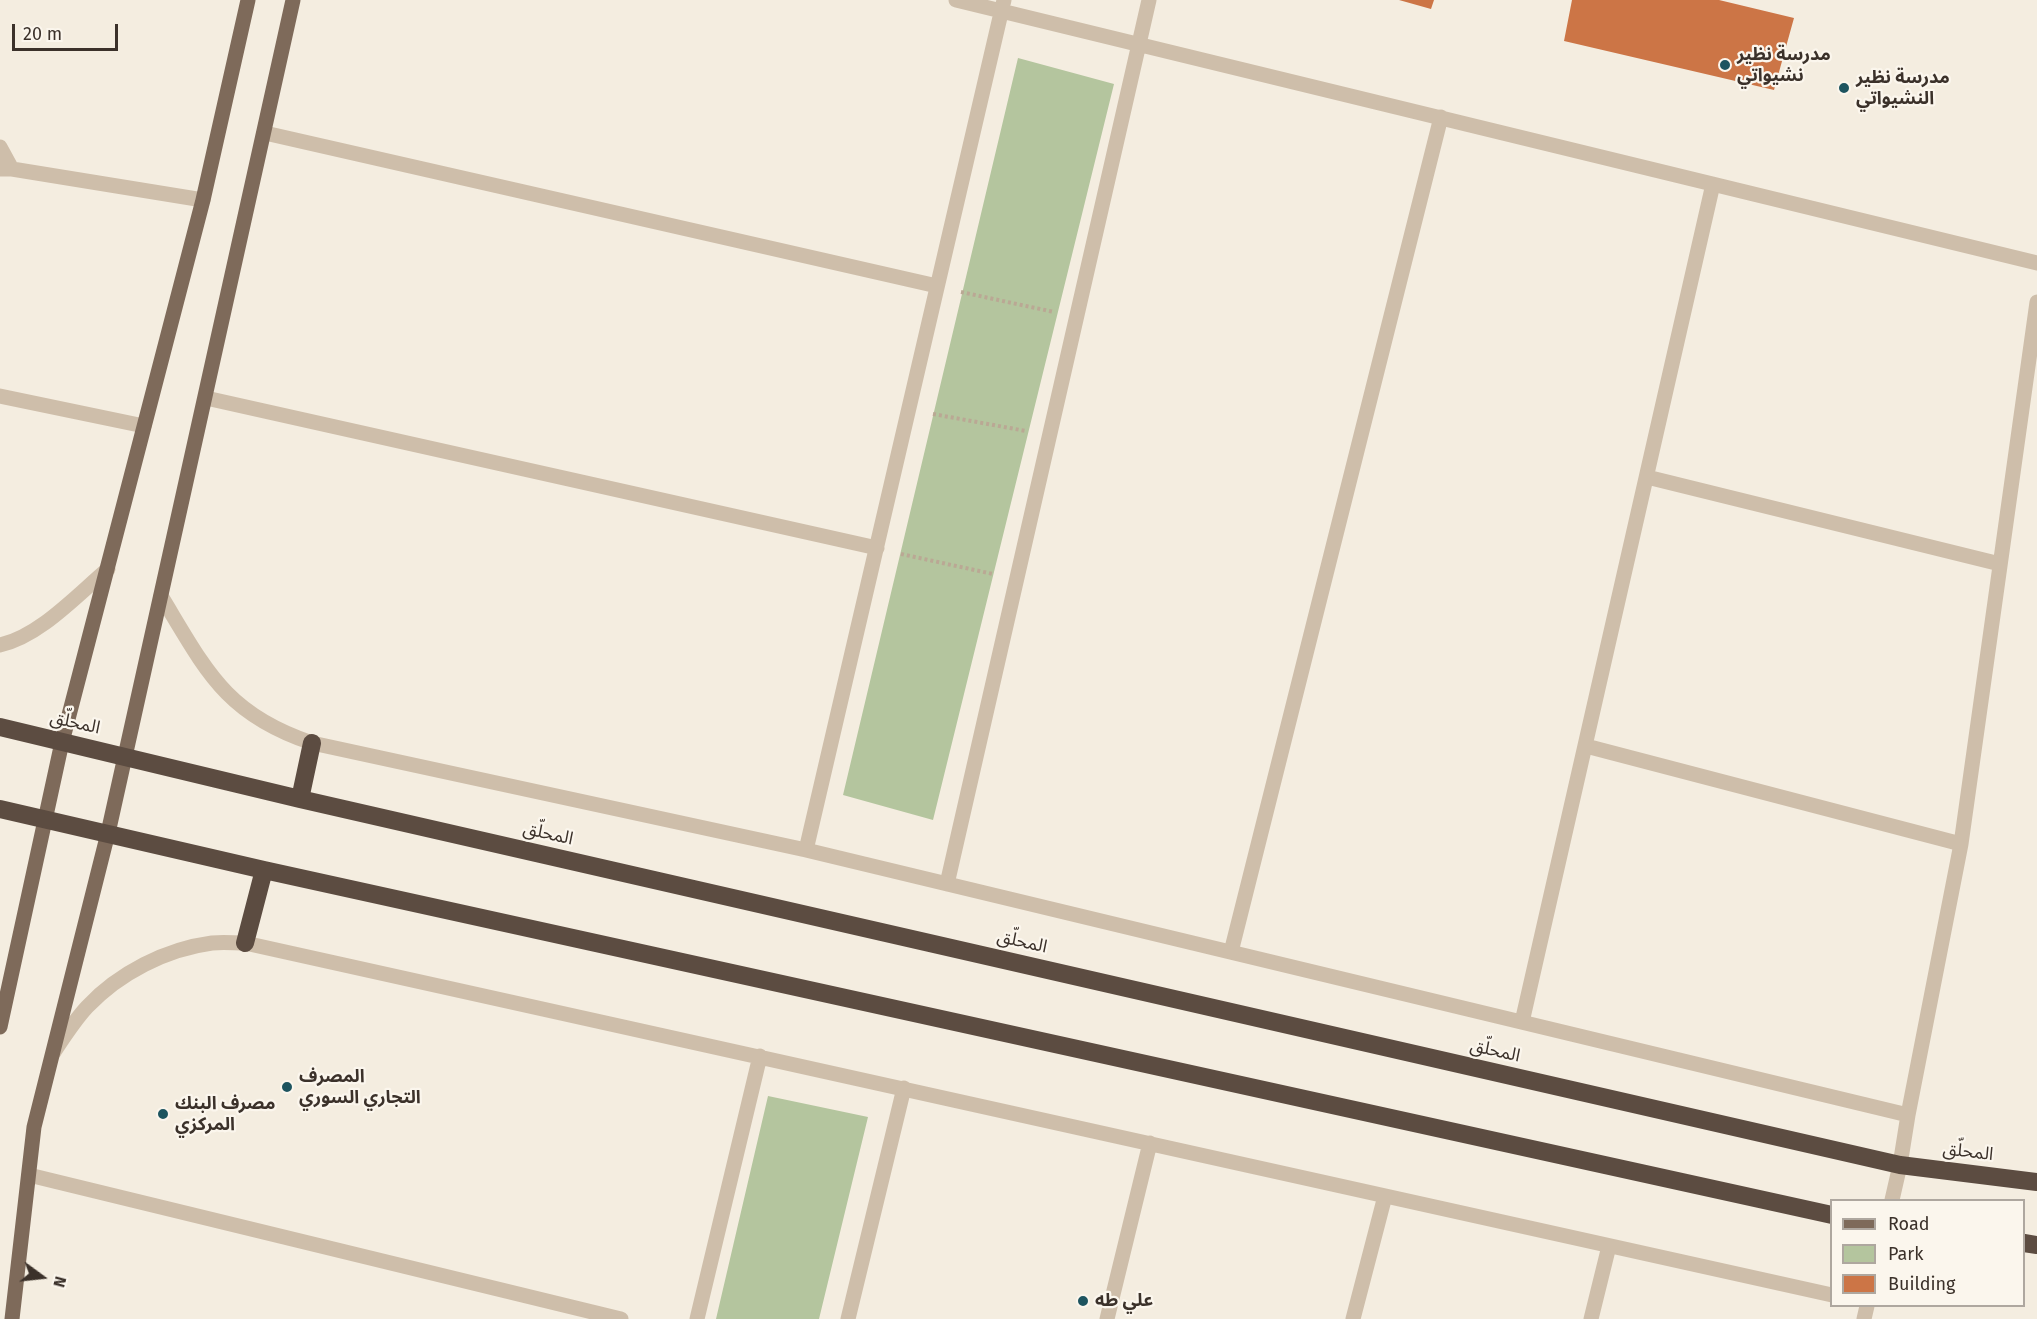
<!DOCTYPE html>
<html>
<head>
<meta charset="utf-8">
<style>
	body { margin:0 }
	#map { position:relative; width:2037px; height:1319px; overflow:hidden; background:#f4ede0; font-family:"Fira Sans",sans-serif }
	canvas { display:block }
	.legend { position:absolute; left:1830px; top:1199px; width:195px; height:108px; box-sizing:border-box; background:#fbf6ed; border:2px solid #aea79f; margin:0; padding:8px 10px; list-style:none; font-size:18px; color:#3b312a }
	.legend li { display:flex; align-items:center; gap:12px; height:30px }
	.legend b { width:30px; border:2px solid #aea79f }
	.north { position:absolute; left:12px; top:1247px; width:60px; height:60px; -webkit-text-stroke:4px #fbf6ed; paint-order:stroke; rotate:105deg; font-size:16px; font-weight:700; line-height:24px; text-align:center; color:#3b312a }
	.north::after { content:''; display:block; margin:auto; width:21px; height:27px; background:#3b312a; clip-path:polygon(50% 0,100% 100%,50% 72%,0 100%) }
	.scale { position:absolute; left:12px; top:24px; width:106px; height:27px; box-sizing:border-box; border:3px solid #3b312a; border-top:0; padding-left:8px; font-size:18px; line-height:21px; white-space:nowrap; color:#3b312a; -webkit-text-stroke:4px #fbf6ed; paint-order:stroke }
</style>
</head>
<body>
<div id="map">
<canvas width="2037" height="1319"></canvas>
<ul class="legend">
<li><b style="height:8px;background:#7e6a5a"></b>Road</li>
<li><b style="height:16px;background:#b4c59e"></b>Park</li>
<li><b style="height:16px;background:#cc7546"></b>Building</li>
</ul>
<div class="north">N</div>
<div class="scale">20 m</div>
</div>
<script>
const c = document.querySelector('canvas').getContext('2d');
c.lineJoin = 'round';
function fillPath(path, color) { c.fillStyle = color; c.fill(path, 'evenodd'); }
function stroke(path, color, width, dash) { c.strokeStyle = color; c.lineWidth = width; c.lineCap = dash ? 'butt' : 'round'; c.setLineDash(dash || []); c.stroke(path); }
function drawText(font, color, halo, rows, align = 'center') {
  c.font = font + ' "Fira Sans","Noto Sans Arabic",sans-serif'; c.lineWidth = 4.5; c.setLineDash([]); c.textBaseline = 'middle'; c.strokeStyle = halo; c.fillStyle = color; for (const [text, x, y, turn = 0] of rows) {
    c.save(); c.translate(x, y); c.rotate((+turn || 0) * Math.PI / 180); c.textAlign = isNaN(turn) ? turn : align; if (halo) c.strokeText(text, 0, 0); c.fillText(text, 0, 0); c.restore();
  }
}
const green = new Path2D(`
	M1018 58 1114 84 933 820 843 795Z
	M768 1096 868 1117 819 1319H716Z`);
const building = new Path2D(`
	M1399 0H1434L1431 9Z
	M1572 0H1719L1794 18 1774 90 1564 41Z`);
const path = new Path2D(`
	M961 292 1054 312
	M933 414 1026 431
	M901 554 993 574`);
const minor = new Path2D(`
	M956 0 2037 263
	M265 133 937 286
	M0 147 12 169
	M0 169H12L203 200
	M0 396 144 426
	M206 398 877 548
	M1647 477 2000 564
	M161 596C206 670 225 714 312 743L806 850 1908 1115
	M0 645C40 636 77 595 108 569
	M1586 746 1961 844
	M806 850 1004 0
	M947 884 1149 0
	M1231 952 1441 117
	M1522 1022 1713 184
	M54 1052C64 1037 74 1021 87 1007 119 973 166 949 212 943 223 942 234 943 245 943L1832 1295
	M29 1175 621 1319
	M1892 1200 1900 1165 1908 1115 1961 844 2037 302
	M697 1319 760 1056
	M848 1319 904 1088
	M1107 1319 1150 1143
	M1353 1319 1385 1196
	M1591 1319 1609 1246
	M1864 1319 1867 1306`);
const major = new Path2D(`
	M0 1027 62 742 203 200 248 0
	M12 1319 34 1127 108 833 293 0`);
const highway = new Path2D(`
	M0 727 300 799 1900 1165 2037 1182
	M300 799 312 743
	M0 809 264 870 1832 1215
	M245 943 264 870
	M2024 1243 2037 1245`);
const markers = [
	[1725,65,6,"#1d545f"],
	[1844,88,6,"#1d545f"],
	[287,1087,6,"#1d545f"],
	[163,1114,6,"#1d545f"],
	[1083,1301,6,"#1d545f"]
];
const poiNames = [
	["مدرسة نظير",1737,55],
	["نشيواتي",1737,76],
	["مدرسة نظير",1856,78],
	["النشيواتي",1856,99],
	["المصرف",299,1077],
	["التجاري السوري",299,1098],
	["مصرف البنك",175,1104],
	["المركزي",175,1125],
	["علي طه",1095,1301]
];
const streetNames = [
	["المحلّق",75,723,13],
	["المحلّق",548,834,13],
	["المحلّق",1022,942,13],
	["المحلّق",1495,1051,13],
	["المحلّق",1968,1152,7]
];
fillPath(green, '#b4c59e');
fillPath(building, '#cc7546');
stroke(path, '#baa894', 4, [3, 3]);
stroke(minor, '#cebeaa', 15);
stroke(major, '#7e6a5a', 15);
stroke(highway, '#5c4c41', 18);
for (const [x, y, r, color] of markers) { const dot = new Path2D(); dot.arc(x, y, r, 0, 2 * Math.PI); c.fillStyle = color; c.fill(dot); stroke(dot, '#fbf6ed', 2); }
drawText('bold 18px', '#3b312a', '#fbf6ed', poiNames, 'left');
drawText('18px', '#3b312a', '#fbf6ed', streetNames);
</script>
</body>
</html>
